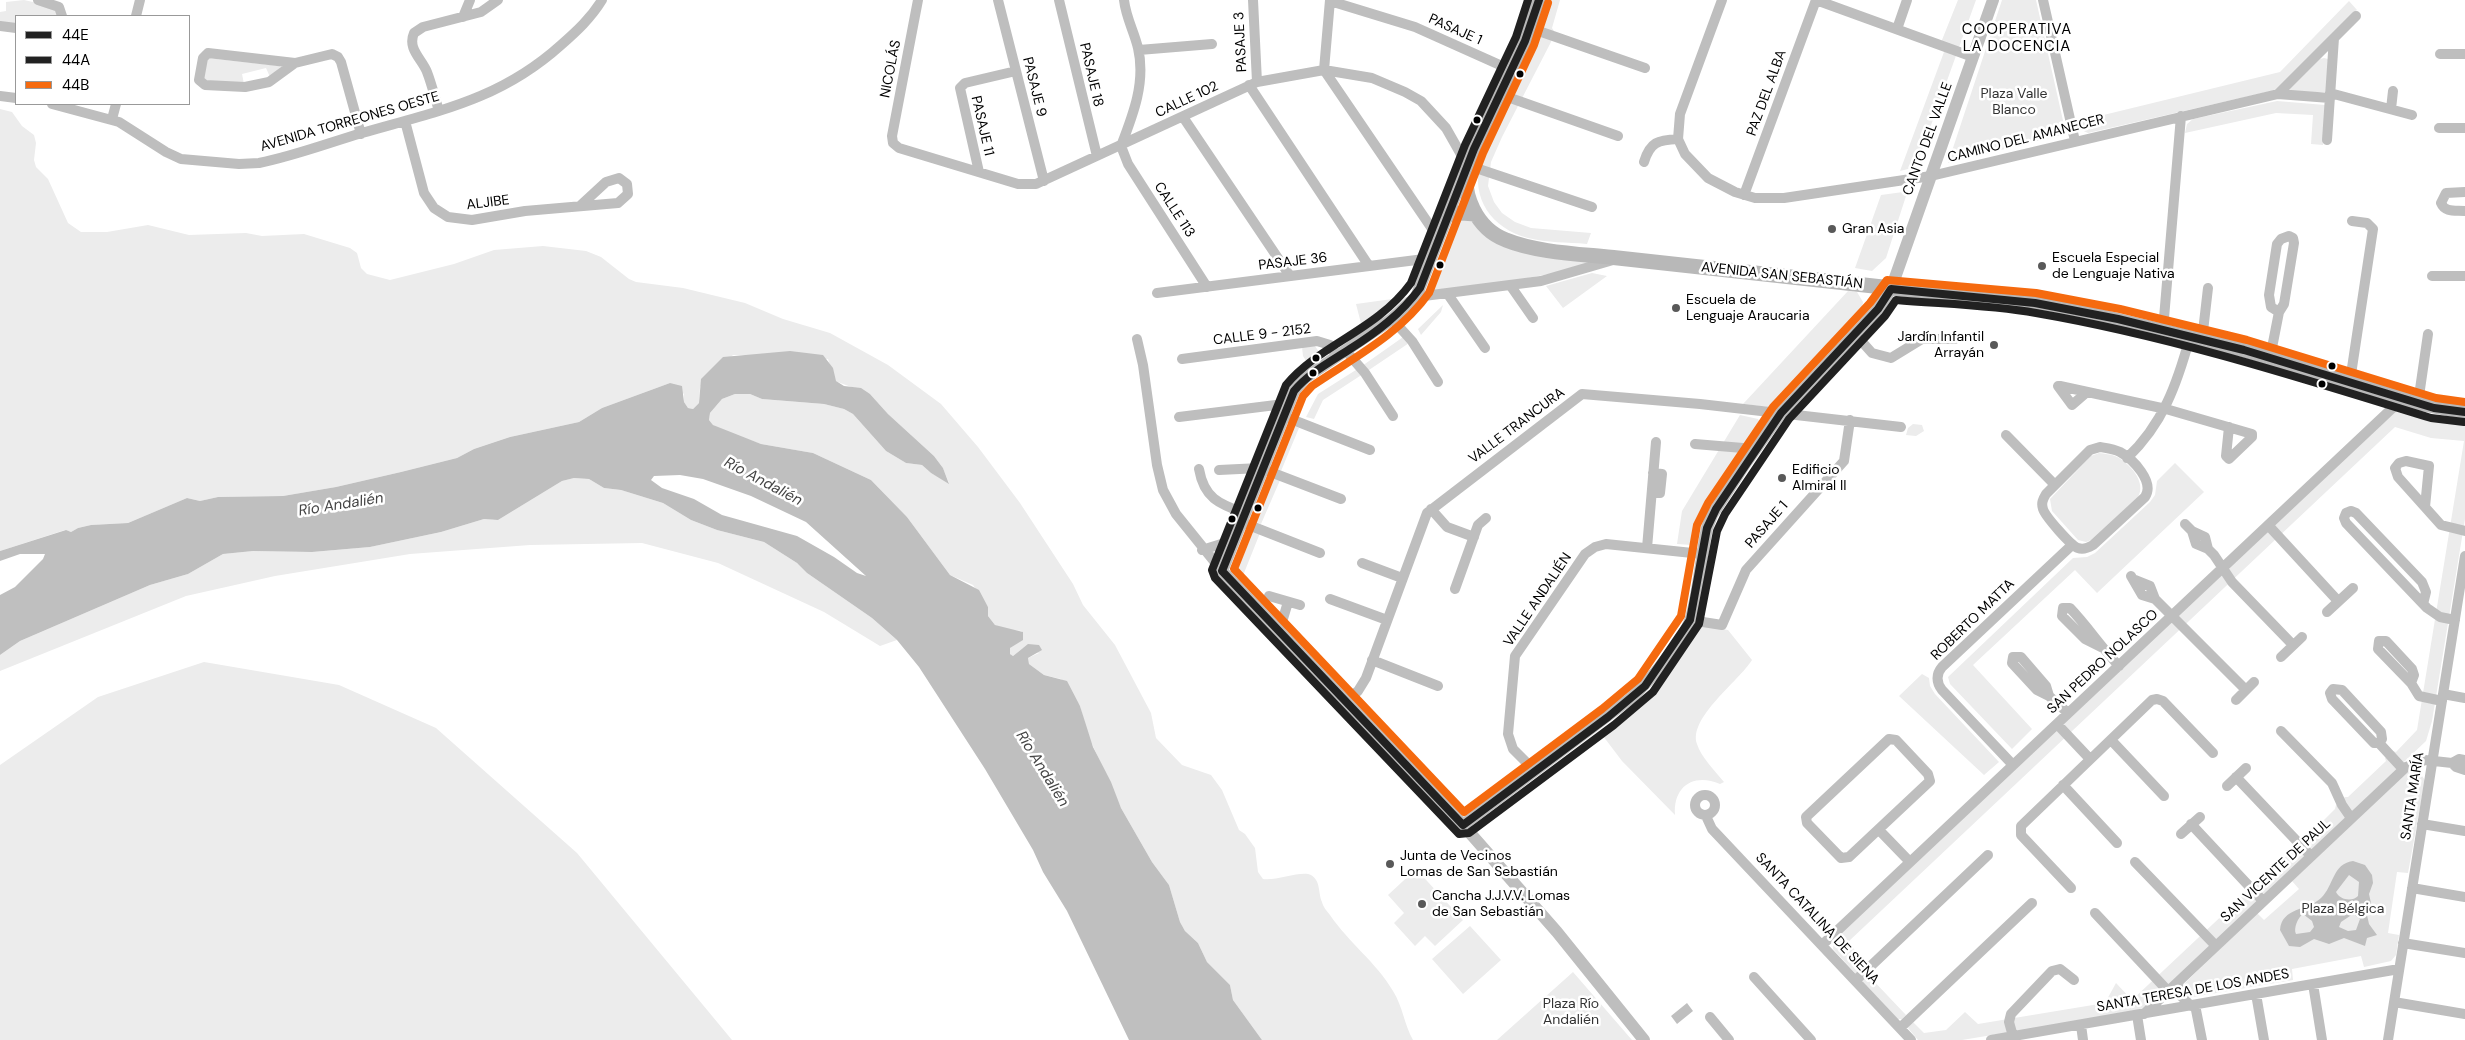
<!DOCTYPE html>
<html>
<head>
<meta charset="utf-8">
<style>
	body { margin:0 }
	#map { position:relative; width:2465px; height:1040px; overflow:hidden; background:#fff; font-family:"DM Sans",sans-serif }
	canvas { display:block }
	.legend { position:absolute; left:15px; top:15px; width:175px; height:90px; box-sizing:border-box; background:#fff; border:1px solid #999; margin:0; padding:6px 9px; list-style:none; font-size:15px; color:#000 }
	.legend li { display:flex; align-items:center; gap:10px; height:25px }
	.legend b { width:25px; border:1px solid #999 }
</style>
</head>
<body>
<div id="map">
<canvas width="2465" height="1040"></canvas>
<ul class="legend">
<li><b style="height:6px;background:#212121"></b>44E</li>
<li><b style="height:6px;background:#212121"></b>44A</li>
<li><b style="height:6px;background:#f56a0f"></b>44B</li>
</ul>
</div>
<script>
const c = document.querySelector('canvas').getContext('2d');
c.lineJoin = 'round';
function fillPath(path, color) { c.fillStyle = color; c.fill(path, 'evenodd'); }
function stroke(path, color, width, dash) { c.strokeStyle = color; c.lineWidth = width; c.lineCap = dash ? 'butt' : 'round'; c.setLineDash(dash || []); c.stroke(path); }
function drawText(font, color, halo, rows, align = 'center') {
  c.font = font + ' "DM Sans",sans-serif'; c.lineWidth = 5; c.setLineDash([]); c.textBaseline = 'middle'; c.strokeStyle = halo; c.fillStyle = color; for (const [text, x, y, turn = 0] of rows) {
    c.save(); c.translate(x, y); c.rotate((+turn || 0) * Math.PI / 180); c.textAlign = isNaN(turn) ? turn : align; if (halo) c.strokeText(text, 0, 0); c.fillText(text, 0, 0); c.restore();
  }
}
const green = new Path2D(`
	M24 0 55 7 58 16H16V24L0 22V12L6 11V2Z
	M1550 0H1560L1552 28 1554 31 1551 42 1502 137 1491 162 1488 186 1494 202 1502 213 1515 222 1531 228 1591 233 1587 244C1567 242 1547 243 1528 238 1491 228 1471 199 1480 161L1533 50Z
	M1958 0H1976L1916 167 1900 171 1944 52 1942 40Z
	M2002 0H2036L2066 134 1948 163Z
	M2349 1 2357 10 2280 89 2088 133 2077 128 2075 119 2079 118 2083 120 2280 72Z
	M207 58 280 66 281 68 270 77 266 68 242 74 244 84 202 80Z
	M2324 58 2328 59 2326 92H2287L2320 59Z
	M2277 101 2325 105 2323 145 2311 144 2313 115 2276 113 2185 133 2187 124 2193 119Z
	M0 109 12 112 22 126 34 135 36 143 34 160 36 167 48 179 68 223 81 232H107L148 225 189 235 246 233 262 236 304 234 350 248 357 253 361 268 367 274 390 280 454 264 494 250 543 246 586 251 601 257 629 279 636 282 683 288 745 303 783 319 830 333 888 365 941 404 978 447 1020 503 1073 584 1083 605 1115 645 1151 713 1156 738 1182 765 1211 775 1222 790 1239 830 1245 834 1255 848 1258 872 1263 879C1277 881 1302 870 1311 875 1321 881 1318 893 1322 902 1323 907 1327 911 1330 915 1349 943 1376 962 1393 991 1403 1007 1404 1024 1413 1040H1262L1233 1000 1230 985 1207 962 1198 943 1185 931 1180 922 1169 885 1152 862 1121 808 1088 735 1080 706 1061 679 1044 675 1029 664 1028 658 1039 653 1023 648 1013 656 1010 654V648L1022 631 1003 629 995 625 988 616V607L973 585 950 575 907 517 871 480 813 453 761 444 722 430 713 425 709 420 710 413 722 399 735 394H750L762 399 824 404 844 409 853 414 886 451 906 463 922 465 931 473 949 483 943 468 934 456 888 414 870 394 835 381 828 359 763 355H733L700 387 699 403 693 409 688 408 684 402V394L670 383 602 408 579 422 510 437 474 449 457 458 401 472 336 487 283 496 218 497 200 501 187 498 128 523 91 525 78 528 71 532 65 530 0 551Z
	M1903 192 1906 196 1886 258 1872 271 1855 268 1881 195Z
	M1470 219 1479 230 1600 261C1542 279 1487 284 1427 291L1455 222Z
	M1592 273 1607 276 1563 308 1546 286Z
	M1848 291 1857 292 1863 302 1861 313 1857 318 1776 403 1769 407 1743 404Z
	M1414 296 1364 335 1356 304Z
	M1443 305 1441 312 1421 335 1418 329Z
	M1406 335 1412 341 1366 372 1362 366Z
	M1315 346 1321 355 1308 364 1303 356 1302 347Z
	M1359 368 1363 374 1323 400 1314 419 1306 417 1318 394Z
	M2405 409 2430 416 2465 420V519L2432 721 2426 741 2147 1007 2138 1011 1962 1040H1918L1908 1028 1912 1021 1924 1033 1946 1030 1965 1012 1978 1024 2105 1003 2116 983 2132 1000 2246 893V890L2253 883 2257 884 2293 850V847L2301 838 2305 839 2335 809 2336 805 2345 797H2348L2386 761 2385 758 2393 751 2396 752 2417 730 2464 441 2431 438 2395 427 1848 942 1860 956 1855 961 1869 973V976L1906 1015 1902 1019H1897L1833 949 1834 939 2396 411Z
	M1740 415 1758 419 1761 424 1760 430 1701 520 1697 542 1692 545 1677 544 1682 511Z
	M1289 424 1299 428 1281 471 1274 469Z
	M1913 424 1922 425 1924 431 1916 436 1906 435 1908 428Z
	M2099 453C2105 454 2110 454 2115 456 2129 462 2147 482 2138 497L2091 540 2086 542 2078 540 2052 511 2050 499 2091 456Z
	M2175 463 2204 492 2097 593 2075 570 1973 665 2032 729 2012 749 1950 684 1948 677 2073 558 2087 557 2095 553 2150 502 2155 495 2157 481Z
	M1272 475 1281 478 1261 524 1255 522Z
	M574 478 589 479 604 488 621 490 663 503 691 520 717 530 764 542 797 563 807 573 872 618 897 640 880 646 824 612 718 563 642 543 530 545 410 554 275 576 186 596 0 671V655L20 641 150 585 188 574 223 554 253 551 312 552 370 547 441 532 484 519 498 520 562 481Z
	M1253 532 1260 533 1242 578 1237 571Z
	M1701 625 1728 630 1752 660C1739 681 1688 718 1697 744 1701 757 1715 771 1724 782L1720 784C1694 773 1673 786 1675 815L1622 761 1600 732 1652 692 1694 628Z
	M204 662 339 685 436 728 577 853 732 1040H0V765L98 697Z
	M1922 674 1929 678 1930 686 1935 694 1999 762 1984 775 1899 696Z
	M2412 770 2419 772 2425 780 2408 873 2397 872 2388 933 2399 935 2396 955 2391 961 2364 967 2361 956 2292 969 2293 980 2187 998 2181 987 2187 981 2257 913 2264 920 2299 889 2292 881 2406 773Z
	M1416 869 1463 920 1435 946 1425 936 1415 946 1394 923 1404 913 1388 895Z
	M1470 926 1501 960 1463 994 1432 959Z
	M1573 972 1632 1040H1497Z`);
const water = new Path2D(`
	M790 351 823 355 833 368 836 381 844 386 861 388 870 394 888 414 934 456 943 468 949 484 931 473 922 465 906 463 886 451 853 414 844 409 824 404 762 399 750 394H735L722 399 710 413 709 420 713 425 761 444 813 453 871 480 907 517 950 575 979 590 988 607V616L995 625 1023 632V640L1010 648V654L1013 656 1028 644 1039 645 1042 650 1028 658 1029 664 1044 675 1067 681 1080 706 1093 747 1111 782 1121 808 1152 862 1169 885 1180 922 1185 931 1198 943 1207 962 1230 985 1233 1000 1262 1040H1129L1067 911 1043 872 1033 850 985 769 919 667 897 640 872 618 807 573 797 563 764 542 717 530 691 520 663 503 621 490 604 488 589 479 574 478 562 481 498 520 484 519 441 532 370 547 312 552 253 551 223 554 188 574 150 585 20 641 0 655V595L15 587 43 559 45 554H20L0 561V551L66 530 71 532 78 528 91 525 128 523 187 498 200 501 218 497 283 496 336 487 401 472 457 458 474 449 510 437 579 422 602 408 670 383 682 386 684 402 688 408 693 409 699 403 701 379 723 357ZM680 475 703 479 751 496 806 522 866 576 857 573 834 557 797 536 722 515 694 499 662 488 651 480 654 476Z
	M2353 861 2365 865 2372 875 2373 883 2369 894 2371 903 2367 915 2369 924 2377 935 2367 938 2365 946 2344 938 2329 944 2314 939 2300 947 2289 946 2280 930C2282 907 2307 911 2321 898 2334 886 2332 864 2353 861ZM2349 875 2359 882 2358 896C2352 902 2340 900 2336 892ZM2303 914 2312 921 2314 927 2310 932 2296 934C2293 929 2298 917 2303 914ZM2353 914 2360 919 2356 930 2348 931 2339 927 2341 922Z
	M1687 1003 1693 1011 1677 1024 1671 1016Z`);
const minor = new Path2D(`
	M38 0 59 7 62 16
	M918 0 892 136 893 143 899 148 1018 184H1036L1257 82 1324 70 1372 78 1405 92 1421 101 1446 128 1467 165 1592 207
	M998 0 1044 181
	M1059 0 1097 156
	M1124 0C1126 18 1134 31 1138 48 1146 82 1133 115 1121 146L1128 164 1207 287
	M1253 0 1257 82
	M1330 0 1324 70 1439 239
	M1722 0 1680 114 1678 139 1685 154 1708 178 1735 192 1755 198H1784L1931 176 2278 94 2330 98
	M1816 0 1973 57
	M2043 0 2075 141
	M1330 1 1415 27 1511 70
	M136 16 140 0
	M463 17 470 0
	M0 26 16 28
	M1530 28 1645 68
	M1897 29 1907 0
	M1139 50 1212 44
	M2440 54H2465
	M295 63 208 53 203 58 199 80 205 85 245 87 269 82 295 63 332 54 338 57 341 62 361 134
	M1249 85 1369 266
	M2330 93 2412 115
	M1499 94 1618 136
	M2278 94 2356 16
	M0 96 16 98
	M52 104 119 122 166 152 181 159 239 164 259 163C294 156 328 143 362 133 438 111 500 100 561 45 577 31 591 18 602 0
	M2391 109 2393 91
	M439 111C435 98 432 85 427 72 422 59 407 49 414 33L423 27 481 12 498 0
	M1183 117 1290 276
	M112 119 116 104
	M405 121 424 193 434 208 448 217 472 220 525 211 618 203 628 194 627 184 619 178 606 182 580 206
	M2439 128H2465
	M2327 140 2334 38
	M1644 162C1650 142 1658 140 1678 139
	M979 172 960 88 965 83 1016 71
	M2465 192 2446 193 2441 203C2445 213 2456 210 2465 211
	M1744 195 1816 0
	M2432 276H2465
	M1510 285 1533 318
	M1157 293 1432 258
	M1447 293 1485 348
	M1416 297 1541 281 1613 260
	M1392 319 1412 341 1438 382
	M2163 330 2181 116
	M1855 334 1872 353 1891 358 1922 339H1955
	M1137 339 1143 365 1157 465 1163 490 1176 514 1222 571
	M2202 340 2208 288
	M1346 351 1365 373 1393 416
	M2270 358 2279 312 2284 304 2294 243 2293 238 2289 236 2281 239 2277 244 2269 295 2271 307 2279 312
	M1182 359 1317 341 1330 345 1337 357
	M2350 381 2373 229 2367 223 2352 221
	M2087 392 2072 405 2058 386H2060L2166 409 2252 434V437L2229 459 2226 456 2229 427
	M2418 403 2428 334
	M1283 416 1370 450
	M1179 417 1276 405 1287 407
	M2006 435 2055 485
	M1695 444 1755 449
	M2100 447C2106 448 2114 449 2120 452 2133 459 2155 482 2145 497L2093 545C2088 548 2083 550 2078 548 2071 546 2045 516 2043 509 2041 503 2043 499 2046 494L2090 450Z
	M2127 458C2163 424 2177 384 2190 337
	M1199 469C1204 498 1219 504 1244 513
	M1219 470 1260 468 1341 499
	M1652 493H1660L1662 474 1653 473
	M2425 507 2429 466 2406 461 2399 463 2395 468 2398 477 2441 525 2465 531
	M1431 509 1447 527 1474 537
	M1241 522 1320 553
	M2185 524 2192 531 2205 537 2208 549
	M2268 525 2338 601
	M2192 531 2196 544 2208 549 2214 555 2232 582 2293 645
	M1647 548 1656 442
	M1202 550 1234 540
	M1362 563 1402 578
	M2131 576 2142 595 2155 599
	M2135 580 2150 586 2155 599 2246 690
	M1455 589 1478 525 1486 518
	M1269 596 1300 605
	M1330 599 1387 620
	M2423 604 2426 592 2422 582 2356 513 2351 511 2346 513 2344 518 2346 523 2427 608 2440 617 2455 620
	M2327 612 2353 588
	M1690 620 1722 625 1746 570 1844 461 1850 420
	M1279 632 1288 602
	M2101 647 2085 639 2062 616 2063 608H2070C2088 627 2101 647 2119 666
	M2281 657 2302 637
	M1372 660 1438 686
	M2411 683 2414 675 2412 669 2386 641H2379L2378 649 2411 683 2419 696 2442 701
	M2443 694 2465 698
	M2049 696 2046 686 2021 657H2013L2012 663 2037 690 2049 696 2068 713
	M2236 700 2254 682
	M1345 701 1358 691 1366 678 1427 513 1582 394 1700 404 1901 427
	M2057 724 2090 759
	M2281 731 2332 783 2342 805 2351 818
	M1889 739 1896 740 1928 774 1930 781 1849 857 1841 858 1807 823 1806 817Z
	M2111 740 2164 796
	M2379 743 2382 739 2381 732 2342 690 2333 689 2330 693 2332 699 2374 743H2379L2403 769
	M2452 763 2459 759 2465 760
	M2013 765 1942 690C1936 682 1936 674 1942 667L2072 545
	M1535 771 1513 749 1508 734 1515 656 1585 554 1595 547 1606 544 1702 554
	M2236 777 2311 856
	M2063 785 2117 843
	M2227 786 2246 768
	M1695 805a10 10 0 1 1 20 0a10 10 0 1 1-20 0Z
	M1706 816 1712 829 1911 1040
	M2191 824 2263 901
	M2422 824 2465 831
	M1879 830 1910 862
	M2181 834 2200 817
	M2135 862 2216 946
	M2071 888 2021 835V826L2152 700 2157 699 2163 701 2213 753
	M2412 888 2465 897
	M2095 913 2168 991
	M2403 943 2465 953
	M1822 945 2402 399
	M1754 977 1811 1040
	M1856 980 1988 855
	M2178 982 2179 994 2191 1006
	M2313 984 2322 1040
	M2256 994 2264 1040
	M2394 1002 2465 1014
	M2195 1005 2202 1040
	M2144 1014 2406 767 2425 760 2452 763 2456 767 2465 770
	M2137 1015 2141 1040
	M1710 1017 1729 1040
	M2081 1025 2083 1040
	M1900 1028 2032 903
	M1991 1040 2399 969
	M2014 1040 2009 1022 2011 1014 2052 971 2060 969 2074 980
	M2388 1040 2465 556`);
const tertiary = new Path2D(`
	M1465 171 1416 297 1392 319 1305 378 1294 391 1222 571 1463 825 1557 932 1644 1040
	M1463 825 1631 698C1648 683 1684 640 1691 618 1699 589 1701 557 1707 528L1712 515 1745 464 1781 413 1878 309 1891 289 1993 0`);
const secondary = new Path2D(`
	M1539 0C1528 37 1511 71 1494 105 1485 124 1473 144 1468 164 1460 194 1477 229 1506 240 1538 253 1583 254 1618 258L2056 306 2244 350 2418 403 2465 412
	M1448 215 1462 213 1475 214`);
const bus1 = new Path2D(`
	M1539 0 1525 41 1474 149 1420 288C1401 314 1377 332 1350 349 1330 362 1309 373 1294 391L1222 571 1463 825 1608 717 1645 686 1690 620 1707 528 1716 509 1781 413 1878 309 1891 289 2035 303 2118 319 2244 350 2434 408 2465 412`);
const bus2 = new Path2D(`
	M1528 0 1516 37 1465 145 1411 283C1376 331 1320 344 1286 385L1212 570 1215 578 1459 834 1469 833 1614 725 1653 692 1699 624 1717 531 1725 514 1789 419 1885 316 1896 300C1942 304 1990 305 2036 313 2170 336 2301 378 2431 418L2464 422`);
const bus3 = new Path2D(`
	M1548 3 1534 45 1483 153 1429 293C1399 335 1353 358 1312 386L1303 396 1234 569 1464 812 1602 709 1638 679 1681 616 1697 525 1708 503 1773 407 1870 303 1887 280 2036 293 2120 309 2247 340 2436 398 2465 402`);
const markers = [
	[1520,74,4.5,"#000"],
	[1477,120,4.5,"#000"],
	[1832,229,5,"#595959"],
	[1440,265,4.5,"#000"],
	[2042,266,5,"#595959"],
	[1676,308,5,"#595959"],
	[1994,345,5,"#595959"],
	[1316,358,4.5,"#000"],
	[2332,366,4.5,"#000"],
	[1313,373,4.5,"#000"],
	[2322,384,4.5,"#000"],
	[1782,478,5,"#595959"],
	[1258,508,4.5,"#000"],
	[1232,519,4.5,"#000"],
	[1390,864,5,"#595959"],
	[1422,904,5,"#595959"]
];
const streetNames = [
	["PASAJE 1",1455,30,24],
	["PASAJE 3",1241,42,-93],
	["NICOLÁS",891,69,-79],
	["PASAJE 18",1091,75,77],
	["PASAJE 9",1034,87,76],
	["PAZ DEL ALBA",1767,93,-70],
	["CALLE 102",1187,100,-25],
	["AVENIDA TORREONES OESTE",350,122,-16],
	["PASAJE 11",982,126,77],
	["CANTO DEL VALLE",1928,139,-70],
	["CAMINO DEL AMANECER",2026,139,-14],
	["ALJIBE",488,203,-7],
	["CALLE 113",1174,210,57],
	["PASAJE 36",1293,262,-7],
	["AVENIDA SAN SEBASTIÁN",1782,276,6],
	["CALLE 9 - 2152",1262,335,-7],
	["VALLE TRANCURA",1517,426,-37],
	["PASAJE 1",1767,525,-49],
	["VALLE ANDALIÉN",1538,600,-56],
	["ROBERTO MATTA",1973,620,-44],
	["SAN PEDRO NOLASCO",2103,662,-43],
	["SANTA MARÍA",2413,796,-81],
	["SAN VICENTE DE PAUL",2276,871,-43],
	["SANTA CATALINA DE SIENA",1817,919,47],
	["SANTA TERESA DE LOS ANDES",2193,991,-10]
];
const parkNames = [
	["Plaza Valle",2014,94],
	["Blanco",2014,110],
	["Plaza Bélgica",2343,909],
	["Plaza Río",1571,1004],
	["Andalién",1571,1020]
];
const poiNames = [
	["Gran Asia",1842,229],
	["Escuela Especial",2052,258],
	["de Lenguaje Nativa",2052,274],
	["Escuela de",1686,300],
	["Lenguaje Araucaria",1686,316],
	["Jardín Infantil",1984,337,"right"],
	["Arrayán",1984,353,"right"],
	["Edificio",1792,470],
	["Almiral II",1792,486],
	["Junta de Vecinos",1400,856],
	["Lomas de San Sebastián",1400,872],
	["Cancha J.J.V.V. Lomas",1432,896],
	["de San Sebastián",1432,912]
];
const neighbourhoodNames = [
	["COOPERATIVA",2017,30],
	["LA DOCENCIA",2017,47]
];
const waterNames = [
	["Río Andalién",763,482,28],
	["Río Andalién",341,505,-9],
	["Río Andalién",1042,769,58]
];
fillPath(green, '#ececec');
fillPath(water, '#bfbfbf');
stroke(minor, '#bebebe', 10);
stroke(tertiary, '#bebebe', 12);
stroke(secondary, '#b8b8b8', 15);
stroke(bus1, '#212121', 8);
stroke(bus2, '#212121', 8);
stroke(bus3, '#f56a0f', 8);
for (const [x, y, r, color] of markers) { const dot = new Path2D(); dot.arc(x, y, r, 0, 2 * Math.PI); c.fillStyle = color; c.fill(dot); stroke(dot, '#fff', 2); }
drawText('14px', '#000', '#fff', streetNames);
drawText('14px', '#333', '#fff', parkNames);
drawText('14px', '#000', '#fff', poiNames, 'left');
c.letterSpacing = '1px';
drawText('15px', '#000', '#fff', neighbourhoodNames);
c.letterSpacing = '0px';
drawText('italic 15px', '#444', '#fff', waterNames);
</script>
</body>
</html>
